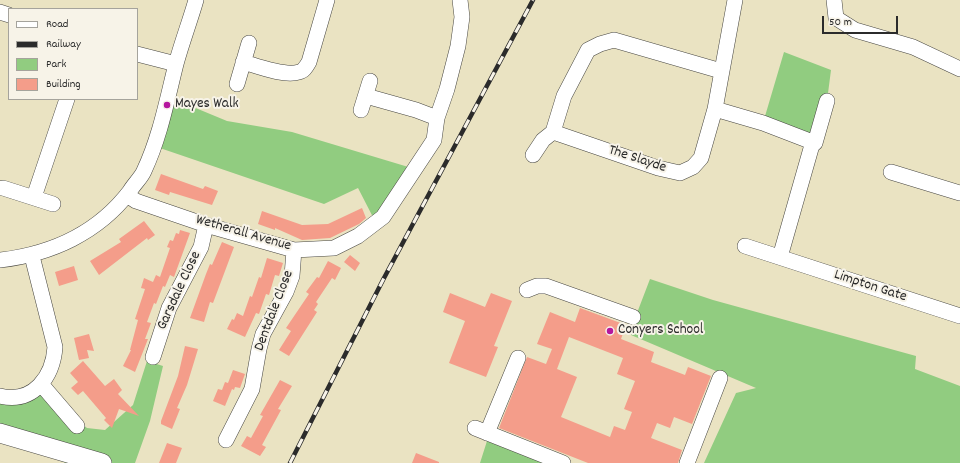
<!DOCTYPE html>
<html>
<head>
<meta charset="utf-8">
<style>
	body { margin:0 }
	#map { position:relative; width:960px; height:463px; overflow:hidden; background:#eae3c2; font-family:Dekko,sans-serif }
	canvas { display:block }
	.legend { position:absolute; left:8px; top:8px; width:130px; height:92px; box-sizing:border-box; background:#f7f3e8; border:1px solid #a5a39c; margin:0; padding:5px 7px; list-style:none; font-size:12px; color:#2b2b2b }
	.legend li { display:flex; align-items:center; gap:8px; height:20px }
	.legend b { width:20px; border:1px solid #a5a39c }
	.scale { position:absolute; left:822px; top:16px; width:76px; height:18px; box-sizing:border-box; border:2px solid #2b2b2b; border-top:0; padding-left:5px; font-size:12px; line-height:14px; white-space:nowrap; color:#2b2b2b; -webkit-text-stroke:3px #f7f3e8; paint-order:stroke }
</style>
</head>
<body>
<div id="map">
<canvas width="960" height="463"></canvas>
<ul class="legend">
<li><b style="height:5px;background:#fff"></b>Road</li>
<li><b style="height:5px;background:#2b2b2b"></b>Railway</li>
<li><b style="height:11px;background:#91cc80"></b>Park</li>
<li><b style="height:11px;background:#f49d8a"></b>Building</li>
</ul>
<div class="scale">50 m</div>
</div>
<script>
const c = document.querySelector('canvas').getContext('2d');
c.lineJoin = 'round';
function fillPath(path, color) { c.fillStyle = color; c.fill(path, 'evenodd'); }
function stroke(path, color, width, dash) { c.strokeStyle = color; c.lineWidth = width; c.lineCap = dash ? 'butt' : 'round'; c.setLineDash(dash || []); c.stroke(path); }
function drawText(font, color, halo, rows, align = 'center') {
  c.font = font + ' Dekko,sans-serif'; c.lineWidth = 4; c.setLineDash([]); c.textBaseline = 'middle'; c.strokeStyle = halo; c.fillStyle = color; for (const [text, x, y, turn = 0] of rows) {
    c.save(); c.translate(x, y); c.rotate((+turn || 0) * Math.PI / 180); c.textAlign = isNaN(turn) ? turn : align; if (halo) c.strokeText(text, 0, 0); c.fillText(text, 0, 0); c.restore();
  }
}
const green = new Path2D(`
	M784 52 831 70 827 101 815 143 763 123Z
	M169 97 227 121 292 132 415 169 376 223 358 188 324 204 154 146Z
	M650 279 713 300 916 356 915 369 960 386V463H704L736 393 756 388 631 335 637 313Z
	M147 361 163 366 150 421 135 463H66L0 436V393L41 389 87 428 105 430 133 405Z
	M487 441 544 463H480Z`);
const building = new Path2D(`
	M161 174 203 189 205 186 218 191 212 205 170 192 169 195 155 190Z
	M362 208 366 218 359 224 330 238 302 240 275 228V230L258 224 262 211 302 225 328 224Z
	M144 221 155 235 148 240 147 238 99 275 90 261 121 242 119 239Z
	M180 230 190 233 174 277 170 275 165 287 163 286 156 304 154 303 147 322 151 323 145 339H148L135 372 123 366 131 350H130L138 320 135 319 145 289 141 288 144 278 153 282 156 275 160 277 170 248 167 247 170 240 173 241 176 233 179 234Z
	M222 242 234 247 213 303 210 302 204 322 190 318 206 274 210 264 212 265Z
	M350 255 360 263 355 271 344 262Z
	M267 258 283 263 279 276 275 275 269 295 266 294 259 314 256 313 245 337 227 329 232 319 234 320 237 313 243 316 250 296 252 297 259 277 261 278Z
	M328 261 341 268 335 280 332 278 316 302 318 304 314 310 317 312 289 356 279 350 291 331 286 328 309 294 306 292 317 277 319 278Z
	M74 266 78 280 59 286 55 272Z
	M450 293 485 307 491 293 512 301 494 346 498 347 486 377 449 363 465 321 443 312Z
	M580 308 626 325 621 339 654 352 651 362 685 375 688 367 711 376 692 424 674 417 670 428 657 423 651 438 682 450 678 463H588L499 428 527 357 546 364 552 349 537 344 550 312 575 322ZM569 337 623 358 617 374 635 381 624 409 632 412 625 430 614 426 610 437 561 417 577 377 557 369Z
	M89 334 94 351 87 350 89 358 79 360 74 338Z
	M185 346 198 349 187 385 177 408 180 409 172 429 161 424V421L178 376Z
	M83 361 105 386 114 379 122 390 118 394 139 416 119 409 112 428 104 420 106 418 83 391 78 395 71 388 78 382 70 373Z
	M233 370 245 374 240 388 235 387 234 390 232 389 225 406 213 401 218 389 222 390 225 382 228 383Z
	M280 380 292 386 278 409 281 410 262 445 266 447 260 456 241 446 247 436 251 438 263 416 260 415Z
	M167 443 182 448 176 463H159Z
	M416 453 439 462V463H412Z`);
const minor = new Path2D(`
	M834 0 836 18 855 30 913 47 960 69
	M0 12 9 15
	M137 54 176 64
	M243 62C257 66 285 77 299 72 304 71 306 67 309 62L327 0
	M237 84 249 43
	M366 96 416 110 437 118
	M715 109 763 123 815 143
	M361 110 370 81
	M553 132 658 168 680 173 693 167 701 158 715 109 735 0
	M533 155 543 140 553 132 564 96 588 50 600 44 614 40 721 71
	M891 172 960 193
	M3 188 53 204
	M127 195 136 201 206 225 294 250 334 248 358 236 383 217 434 140 437 118 447 89 458 46 462 17 460 0
	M34 197 67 99
	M745 246 960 316
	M780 257 812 145 815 143 827 101
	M0 260C51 254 98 233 130 191 134 184 141 178 144 171 160 137 167 100 176 64 182 42 190 21 196 0
	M527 290 537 286H546L633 317
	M153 357 169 308 201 247 206 225
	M41 384 77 426
	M0 396C34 404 53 376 55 347L32 256
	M475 428 563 463
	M487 433 518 358
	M226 440 252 389 259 349 263 334 286 292 292 276 294 250
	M687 463 720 378`);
const major = new Path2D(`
	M0 433 102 463`);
const rail = new Path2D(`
	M290 463 384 278 533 0`);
const markers = [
	[167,105,4,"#b5179e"],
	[610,331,4,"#b5179e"]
];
const poiNames = [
	["Mayes Walk",175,105],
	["Conyers School",618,331]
];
const streetNames = [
	["The Slayde",637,160,18],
	["Wetherall Avenue",243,234,16],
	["Limpton Gate",870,287,18],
	["Garsdale Close",180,291,-65],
	["Dentdale Close",275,311,-69]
];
fillPath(green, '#91cc80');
fillPath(building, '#f49d8a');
stroke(minor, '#484742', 16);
stroke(major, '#484742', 20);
stroke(minor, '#fff', 15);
stroke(major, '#fff', 19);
stroke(rail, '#2b2b2b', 4.5);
stroke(rail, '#f7f3e8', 3, [9]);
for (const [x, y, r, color] of markers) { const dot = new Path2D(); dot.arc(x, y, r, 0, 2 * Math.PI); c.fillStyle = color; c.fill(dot); stroke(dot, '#f7f3e8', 1.5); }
drawText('15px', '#2b2b2b', '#f7f3e8', poiNames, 'left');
drawText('15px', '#2b2b2b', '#f7f3e8', streetNames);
</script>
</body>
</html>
